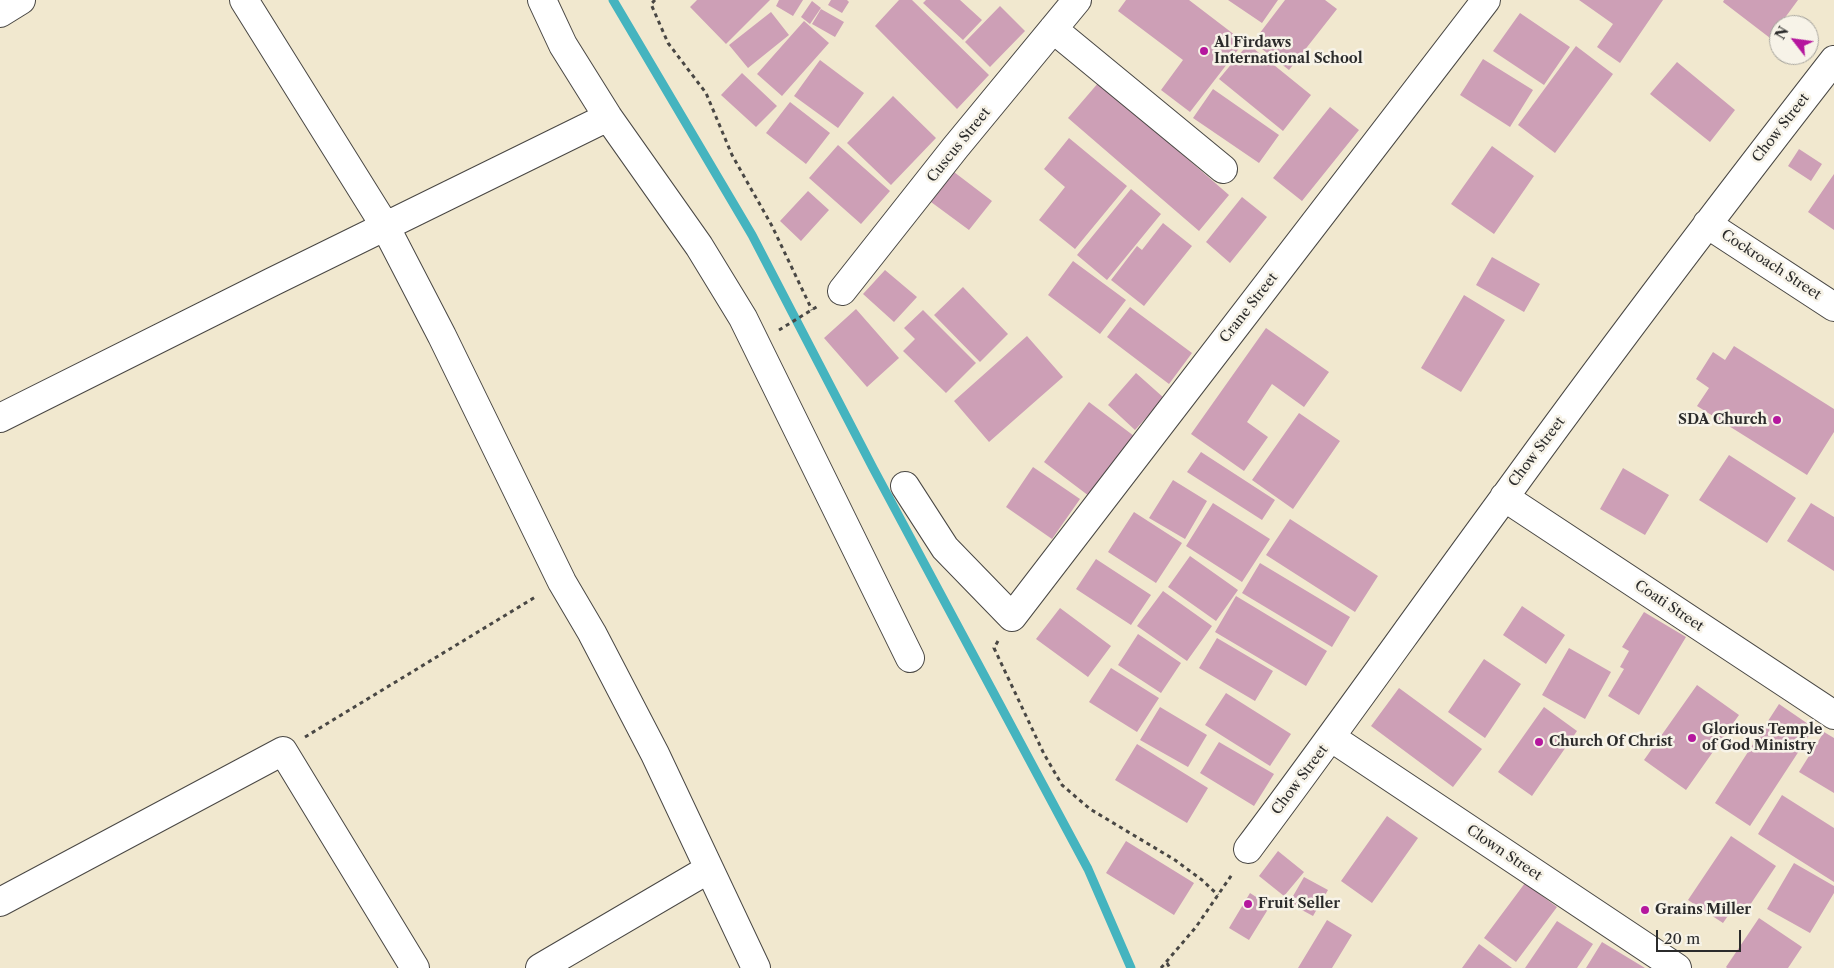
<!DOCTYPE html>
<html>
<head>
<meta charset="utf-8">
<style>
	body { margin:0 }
	#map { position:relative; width:1834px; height:968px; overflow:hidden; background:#f1e8cf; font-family:"Libre Caslon Text",serif }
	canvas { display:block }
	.north { position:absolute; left:1769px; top:15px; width:50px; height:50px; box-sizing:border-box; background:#f7f3e8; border:1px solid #a5a39c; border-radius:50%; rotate:300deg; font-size:14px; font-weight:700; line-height:20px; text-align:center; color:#2b2b2b }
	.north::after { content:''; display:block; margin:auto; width:18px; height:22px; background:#b5179e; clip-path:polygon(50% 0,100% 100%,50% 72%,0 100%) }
	.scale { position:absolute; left:1656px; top:930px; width:85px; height:22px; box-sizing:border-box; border:2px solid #2b2b2b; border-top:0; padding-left:6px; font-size:15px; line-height:18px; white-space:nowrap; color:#2b2b2b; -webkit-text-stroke:4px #f7f3e8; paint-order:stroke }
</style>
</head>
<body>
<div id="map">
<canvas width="1834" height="968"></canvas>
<div class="north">N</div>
<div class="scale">20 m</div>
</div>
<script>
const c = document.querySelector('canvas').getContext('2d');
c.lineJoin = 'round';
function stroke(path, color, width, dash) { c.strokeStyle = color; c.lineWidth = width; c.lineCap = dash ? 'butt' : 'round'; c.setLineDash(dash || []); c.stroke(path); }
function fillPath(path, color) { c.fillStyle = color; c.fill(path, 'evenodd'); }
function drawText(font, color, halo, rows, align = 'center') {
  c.font = font + ' "Libre Caslon Text",serif'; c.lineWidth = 5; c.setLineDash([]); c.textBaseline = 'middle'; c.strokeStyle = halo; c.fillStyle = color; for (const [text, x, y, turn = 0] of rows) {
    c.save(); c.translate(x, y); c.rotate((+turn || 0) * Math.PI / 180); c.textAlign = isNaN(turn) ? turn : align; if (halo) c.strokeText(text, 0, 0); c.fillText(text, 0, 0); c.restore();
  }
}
const stream = new Path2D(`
	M613 0 752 235 873 468 1088 869 1131 968`);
const building = new Path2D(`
	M697 0H770L726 44 690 7Z
	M779 0H803L793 16 776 6Z
	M831 0H847L849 2 842 13 828 5Z
	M899 0H912L989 75 957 109 875 26Z
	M926 0H960L982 20 963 40 923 3Z
	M1126 0H1189L1244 42 1190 112 1161 90 1183 60 1118 11Z
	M1228 0H1278L1262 23Z
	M1285 0H1325L1337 9 1289 70 1253 42Z
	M1579 0H1663L1620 63 1597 47 1613 24Z
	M1724 0H1798L1770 38 1723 2Z
	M812 1 821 8 810 24 801 17Z
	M1000 6 1025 31 990 67 965 42Z
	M821 9 844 22 835 37 812 24Z
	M771 12 789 35 748 68 729 45Z
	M1520 13 1570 47 1544 85 1493 51Z
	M804 21 829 43 782 96 757 74Z
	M1248 44 1311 95 1283 131 1219 79Z
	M1576 46 1613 74 1555 153 1518 125Z
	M1483 59 1533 90 1510 127 1460 95Z
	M820 60 864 93 838 128 794 96Z
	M1677 62 1735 110 1710 142 1650 94Z
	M742 73 777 106 756 127 721 95Z
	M1099 82 1229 195 1199 231 1068 118Z
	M1213 89 1279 135 1259 163 1193 118Z
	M893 96 936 138 891 185 847 143Z
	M790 102 830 133 806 164 766 133Z
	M1330 107 1359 130 1302 201 1273 178Z
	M1069 138 1127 186 1075 249 1039 220 1065 187 1044 169Z
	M838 145 890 191 861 224 809 178Z
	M1492 146 1534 176 1494 234 1451 204Z
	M1799 149 1822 164 1811 181 1788 166Z
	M954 172 992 201 969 230 931 202Z
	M1834 174V230L1808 212Z
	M1131 189 1161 214 1107 280 1077 255Z
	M808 191 829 210 801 241 780 221Z
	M1242 197 1267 217 1230 263 1206 242Z
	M1163 223 1192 246 1144 306 1111 280 1137 246 1142 250Z
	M1492 257 1540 284 1524 312 1476 285Z
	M1073 261 1126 300 1100 334 1048 295Z
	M885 270 917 297 894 322 863 294Z
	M963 287 1008 334 980 362 934 315Z
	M1464 295 1505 320 1461 392 1421 368Z
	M1130 307 1192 353 1169 384 1107 337Z
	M856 309 899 358 867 387 824 338Z
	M923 310 976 363 946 393 903 351 915 339 904 328Z
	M1266 328 1329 372 1304 407 1272 384 1247 422 1268 437 1244 471 1191 434Z
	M1027 336 1063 377 989 442 954 401Z
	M1734 346 1834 409V432L1807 475 1697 406 1709 388 1696 379 1713 352 1725 360Z
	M1136 373 1164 398 1135 430 1108 405Z
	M1089 402 1134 436 1089 496 1044 462Z
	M1299 413 1340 441 1293 509 1252 480Z
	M1201 452 1275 500 1262 520 1187 472Z
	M1729 455 1796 498 1767 543 1699 500Z
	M1033 467 1080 499 1052 539 1006 507Z
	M1623 468 1669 495 1645 535 1600 509Z
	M1173 480 1207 501 1185 539 1149 518Z
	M1213 503 1270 539 1242 582 1186 546Z
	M1811 503 1834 517V571L1787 541Z
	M1134 512 1182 543 1156 583 1108 552Z
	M1290 519 1378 576 1355 612 1266 555Z
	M1190 556 1238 590 1216 621 1168 587Z
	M1096 559 1151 595 1131 625 1076 589Z
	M1260 563 1350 617 1332 647 1242 593Z
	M1163 591 1212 626 1187 661 1137 626Z
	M1236 596 1327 651 1306 686 1215 632Z
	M1522 606 1565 635 1546 664 1503 635Z
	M1060 608 1111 646 1088 677 1036 639Z
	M1644 612 1686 637 1639 715 1608 696 1624 669 1620 667 1629 651 1622 647Z
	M1138 634 1181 663 1161 693 1118 665Z
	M1217 638 1273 671 1255 701 1199 668Z
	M1569 648 1611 672 1585 719 1542 695Z
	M1484 659 1521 684 1485 738 1448 712Z
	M1111 668 1159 698 1137 732 1089 702Z
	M1697 685 1739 715 1686 790 1644 760Z
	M1399 688 1482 749 1453 787 1371 726Z
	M1226 693 1291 734 1270 766 1205 725Z
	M1779 704 1814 728 1750 826 1715 803Z
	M1160 707 1207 735 1188 767 1140 740Z
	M1544 707 1577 731 1532 796 1498 772Z
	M1824 732 1834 738V793L1799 772Z
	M1219 742 1274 774 1254 806 1200 773Z
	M1137 744 1208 788 1187 823 1115 780Z
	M1782 795 1834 828V882L1758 834Z
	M1387 816 1418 838 1372 903 1341 881Z
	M1731 836 1776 866 1744 914 1734 907 1723 923 1688 900Z
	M1126 841 1194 883 1174 915 1106 873Z
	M1278 851 1304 872 1284 896 1259 876Z
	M1794 863 1834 886V893L1810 933 1767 909Z
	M1304 877 1328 890 1313 916 1289 903Z
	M1525 883 1557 907 1516 962 1484 938Z
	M1250 893 1270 906 1249 940 1229 928Z
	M1759 918 1802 947 1788 968H1727L1726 967Z
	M1327 920 1352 935 1332 968H1298Z
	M1557 921 1593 944 1577 968H1525Z
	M1602 942 1645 968H1586Z
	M1479 944 1512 968H1462Z`);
const path = new Path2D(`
	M655 0 651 4 668 43 706 93 732 155 772 226 812 310
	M779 330 818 306
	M998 641 994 648 1044 754 1062 785 1090 809 1175 860 1202 880 1218 895
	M305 737 537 596
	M1167 963 1170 968
	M1161 968 1196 927 1233 873`);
const minor = new Path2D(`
	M244 0 385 226 442 336 562 582 592 633 655 754 756 968
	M542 0 563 45 608 117 699 246 743 318 910 658
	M0 13 21 0
	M1053 29 1223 169
	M1707 224 1834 307
	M842 291 955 148 1077 0
	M0 418 272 282 608 117
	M905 486 945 548 1012 617 1486 0
	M1504 497 1834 715
	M1332 738 1677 968
	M1248 849C1335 733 1418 615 1504 498 1611 350 1722 204 1834 60
	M0 902 283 751 415 968
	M540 968 709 869`);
const markers = [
	[1204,51,5,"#b5179e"],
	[1777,420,5,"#b5179e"],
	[1692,738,5,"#b5179e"],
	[1539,742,5,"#b5179e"],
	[1248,904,5,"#b5179e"],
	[1645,910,5,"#b5179e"]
];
const poiNames = [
	["Al Firdaws",1214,43],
	["International School",1214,59],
	["SDA Church",1767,420,"right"],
	["Glorious Temple",1702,730],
	["of God Ministry",1702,746],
	["Church Of Christ",1549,742],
	["Fruit Seller",1258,904],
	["Grains Miller",1655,910]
];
const streetNames = [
	["Chow Street",1781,128,-52],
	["Cuscus Street",959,145,-51],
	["Cockroach Street",1771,265,33],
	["Crane Street",1249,308,-52],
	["Chow Street",1537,452,-53],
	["Coati Street",1669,606,34],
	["Chow Street",1300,780,-53],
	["Clown Street",1504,853,34]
];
stroke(stream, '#45b4bf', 9);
fillPath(building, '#cd9fb6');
stroke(minor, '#494744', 30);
stroke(path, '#494744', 3, [4, 4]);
stroke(minor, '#fff', 28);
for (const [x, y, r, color] of markers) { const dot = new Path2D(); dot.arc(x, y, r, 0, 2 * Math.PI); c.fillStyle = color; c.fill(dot); stroke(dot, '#f7f3e8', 2); }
drawText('bold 14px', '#2b2b2b', '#f7f3e8', poiNames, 'left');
drawText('14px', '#2b2b2b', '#f7f3e8', streetNames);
</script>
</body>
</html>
